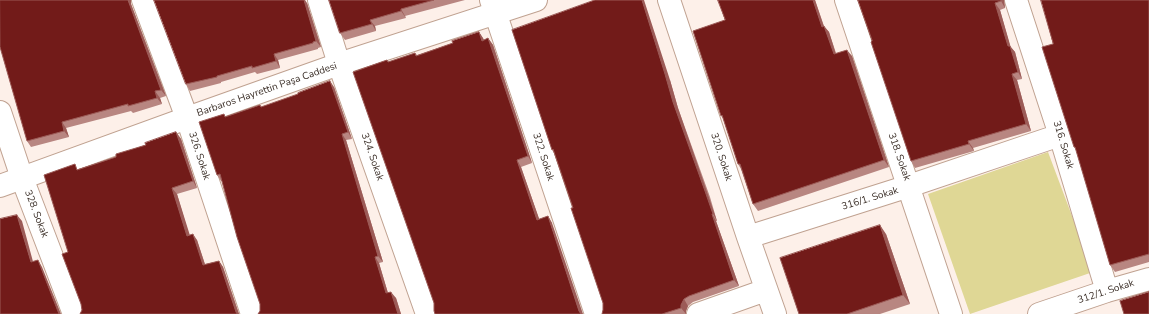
<!DOCTYPE html>
<html>
<head>
<meta charset="utf-8">
<style>
	body { margin:0 }
	canvas { display:block; background:#fdf0e9 }
</style>
</head>
<body>
<canvas width="1149" height="314"></canvas>
<script>
const c = document.querySelector('canvas').getContext('2d');
c.lineJoin = 'round';
function fillPath(path, color) { c.fillStyle = color; c.fill(path, 'evenodd'); }
function stroke(path, color, width, dash) { c.strokeStyle = color; c.lineWidth = width; c.lineCap = dash ? 'butt' : 'round'; c.setLineDash(dash || []); c.stroke(path); }
function drawText(font, color, halo, rows, align = 'center') {
  c.font = font + ' "Nunito Sans",sans-serif'; c.lineWidth = 4; c.setLineDash([]); c.textBaseline = 'middle'; c.strokeStyle = halo; c.fillStyle = color; for (const [text, x, y, turn = 0] of rows) {
    c.save(); c.translate(x, y); c.rotate((+turn || 0) * Math.PI / 180); c.textAlign = isNaN(turn) ? turn : align; if (halo) c.strokeText(text, 0, 0); c.fillText(text, 0, 0); c.restore();
  }
}
const green = new Path2D(`
	M1048 152 1093 272 970 314 928 194Z`);
const street = new Path2D(`
	M143 0 187 118 252 314
	M319 0 339 64 427 314
	M491 0 596 314
	M669 0 748 237 775 314
	M846 0 951 314
	M1016 0 1060 135 1107 291
	M0 112 22 178 74 314
	M748 237 909 186 1060 135
	M698 314 766 290
	M1039 314 1107 291 1149 279`);
const secondary = new Path2D(`
	M0 186 187 118 339 64 536 0`);
const wall = new Path2D(`
	M329 0H465L405 16 406 18 375 26 376 31 345 40 340 33Z
	M718 0H815L824 26 829 32 836 53 852 56 889 167 758 211 753 204 741 169 738 164 723 118 721 116 725 20Z
	M1004 0 1005 8 1000 10 1010 46 1015 52 1022 79 1017 80 1031 131 973 148 974 151 915 168 911 161 872 41Z
	M1149 0V262L1115 272 1110 265 1077 151 1074 147 1053 44Z
	M307 3 321 47 318 48V49L278 60 280 68 257 74 255 72 221 82V83L190 91 186 84Z
	M131 4 166 96 160 98 162 104 133 113 131 111 66 128 69 137 31 147 27 141Z
	M479 32 484 40 488 38 493 45 532 163 521 167 539 219 548 216 552 223 434 303 387 60 389 62 415 53 417 55 453 43Z
	M670 80 678 108 710 197 717 221H716L739 286 693 302 688 306 686 311V314H602L603 310V303L573 208 554 153 552 150Z
	M334 87 352 139 346 140 383 262 379 263 388 293 396 298 401 314H258L260 311V304L222 181H221L217 175 225 117Z
	M176 132 181 139 197 188 177 194 189 235 197 240 205 264 219 261 223 267 239 314H80L82 310 81 304 68 252 78 169 116 157Z
	M886 234 910 304 880 314H799Z`);
const shadedWall = new Path2D(`
	M128 0H131V4L166 96 161 90Z
	M304 0H305L307 3 321 47 316 41Z
	M642 0H644L670 80 678 108 717 221 713 214 673 102Z
	M813 0H815L826 33 822 27Z
	M1001 0H1004L1005 8 1001 1Z
	M995 3 1000 10 1011 48 1010 46 1015 52 1022 79 1018 72 1008 46Z
	M401 9 405 16 406 18 401 11Z
	M370 20 375 26 376 31 372 24Z
	M824 26 829 32 838 61 834 54Z
	M479 32 483 38 487 47 482 41Z
	M488 38 493 45 532 163 528 156Z
	M847 50 852 56 889 167 884 160Z
	M274 54 278 60 280 68 276 61Z
	M1012 74 1017 80 1031 131 1026 124Z
	M330 81 334 87 352 139 348 132Z
	M155 91 160 98 162 104 157 98Z
	M62 122 66 128 69 137 64 131Z
	M176 132 181 139 197 188 193 181Z
	M342 134 346 140 383 262 378 256Z
	M968 141 973 148 974 151 969 144Z
	M517 160 521 167 542 227 537 220Z
	M172 188 177 194 192 242 187 236Z
	M712 214 716 221 739 286 734 280Z
	M17 215 22 221 35 269 31 262Z
	M548 216 552 223 583 314H581L579 311Z
	M880 225 886 234 910 304 903 295Z
	M193 234 197 240 207 271 203 265Z
	M375 257 379 263 390 300 386 293Z
	M38 260 42 267 61 314H59L58 313Z
	M219 261 223 267 239 314H237L236 312Z
	M391 292 396 298 401 314H398Z
	M684 299 688 306 686 311V314L681 308V305Z`);
const building = new Path2D(`
	M0 0H128L161 90 155 91 157 98 128 106V104L62 122 64 131 27 141 0 47Z
	M154 0H304L316 41 313 42V43L274 54 276 61 252 68V66L217 76V77L186 84Z
	M329 0H434L401 9V11L370 20 372 24 340 33Z
	M595 0H642L665 74 673 102 705 191 713 214H712L734 280 689 296 684 299 681 305V308L662 314H602L603 310V303L571 208H573L553 149 552 150 512 30Z
	M718 0H813L822 27 824 26 834 54 847 50 884 160 753 204 740 164H738L722 115 721 116 693 31 725 20Z
	M858 0H1001V1L995 3 1008 46H1010L1018 72 1012 74 1026 124 968 141 969 144 911 161 871 42 872 41Z
	M1041 0H1149V254L1110 265 1075 147H1074L1042 47 1053 44Z
	M479 32 482 41 488 38 528 156 517 160 537 220 548 216 579 311 581 314H435L434 311V303L353 72 387 60 388 62 415 53 416 56 453 43 452 41Z
	M330 81 348 132 342 134 378 256 375 257 386 293 391 292 398 314H258L260 311V304L237 237 220 174 217 175 199 122 224 114 225 117 260 105 261 107 298 94V93Z
	M176 132 193 181 172 188 187 236 193 234 203 265 219 261 236 312 237 314H80L82 310 81 304 62 254 68 252 44 175 75 164 77 170 116 157V154L146 145 145 143Z
	M17 215 31 262 38 260 59 314H0V219Z
	M880 225 903 295 847 314H799L780 258Z
	M1149 292V314H1124L1120 301Z`);
const streetNames = [
	["Barbaros Hayrettin Paşa Caddesi",267,90,-19],
	["316. Sokak",1063,145,73],
	["326. Sokak",199,156,72],
	["324. Sokak",372,157,71],
	["322. Sokak",543,157,72],
	["320. Sokak",721,157,72],
	["318. Sokak",899,157,71],
	["316/1. Sokak",870,199,-17],
	["328. Sokak",36,214,69],
	["312/1. Sokak",1106,292,-18]
];
fillPath(green, '#dfd795');
stroke(street, '#c0a291', 24);
stroke(secondary, '#c0a291', 24);
stroke(street, '#fff', 22);
stroke(secondary, '#fff', 22);
fillPath(wall, '#b88681');
fillPath(shadedWall, '#9c5b57');
fillPath(building, '#721b19');
stroke(building, '#9c5b57', 1);
drawText('10px', '#3a2e27', '#fff', streetNames);
</script>
</body>
</html>
